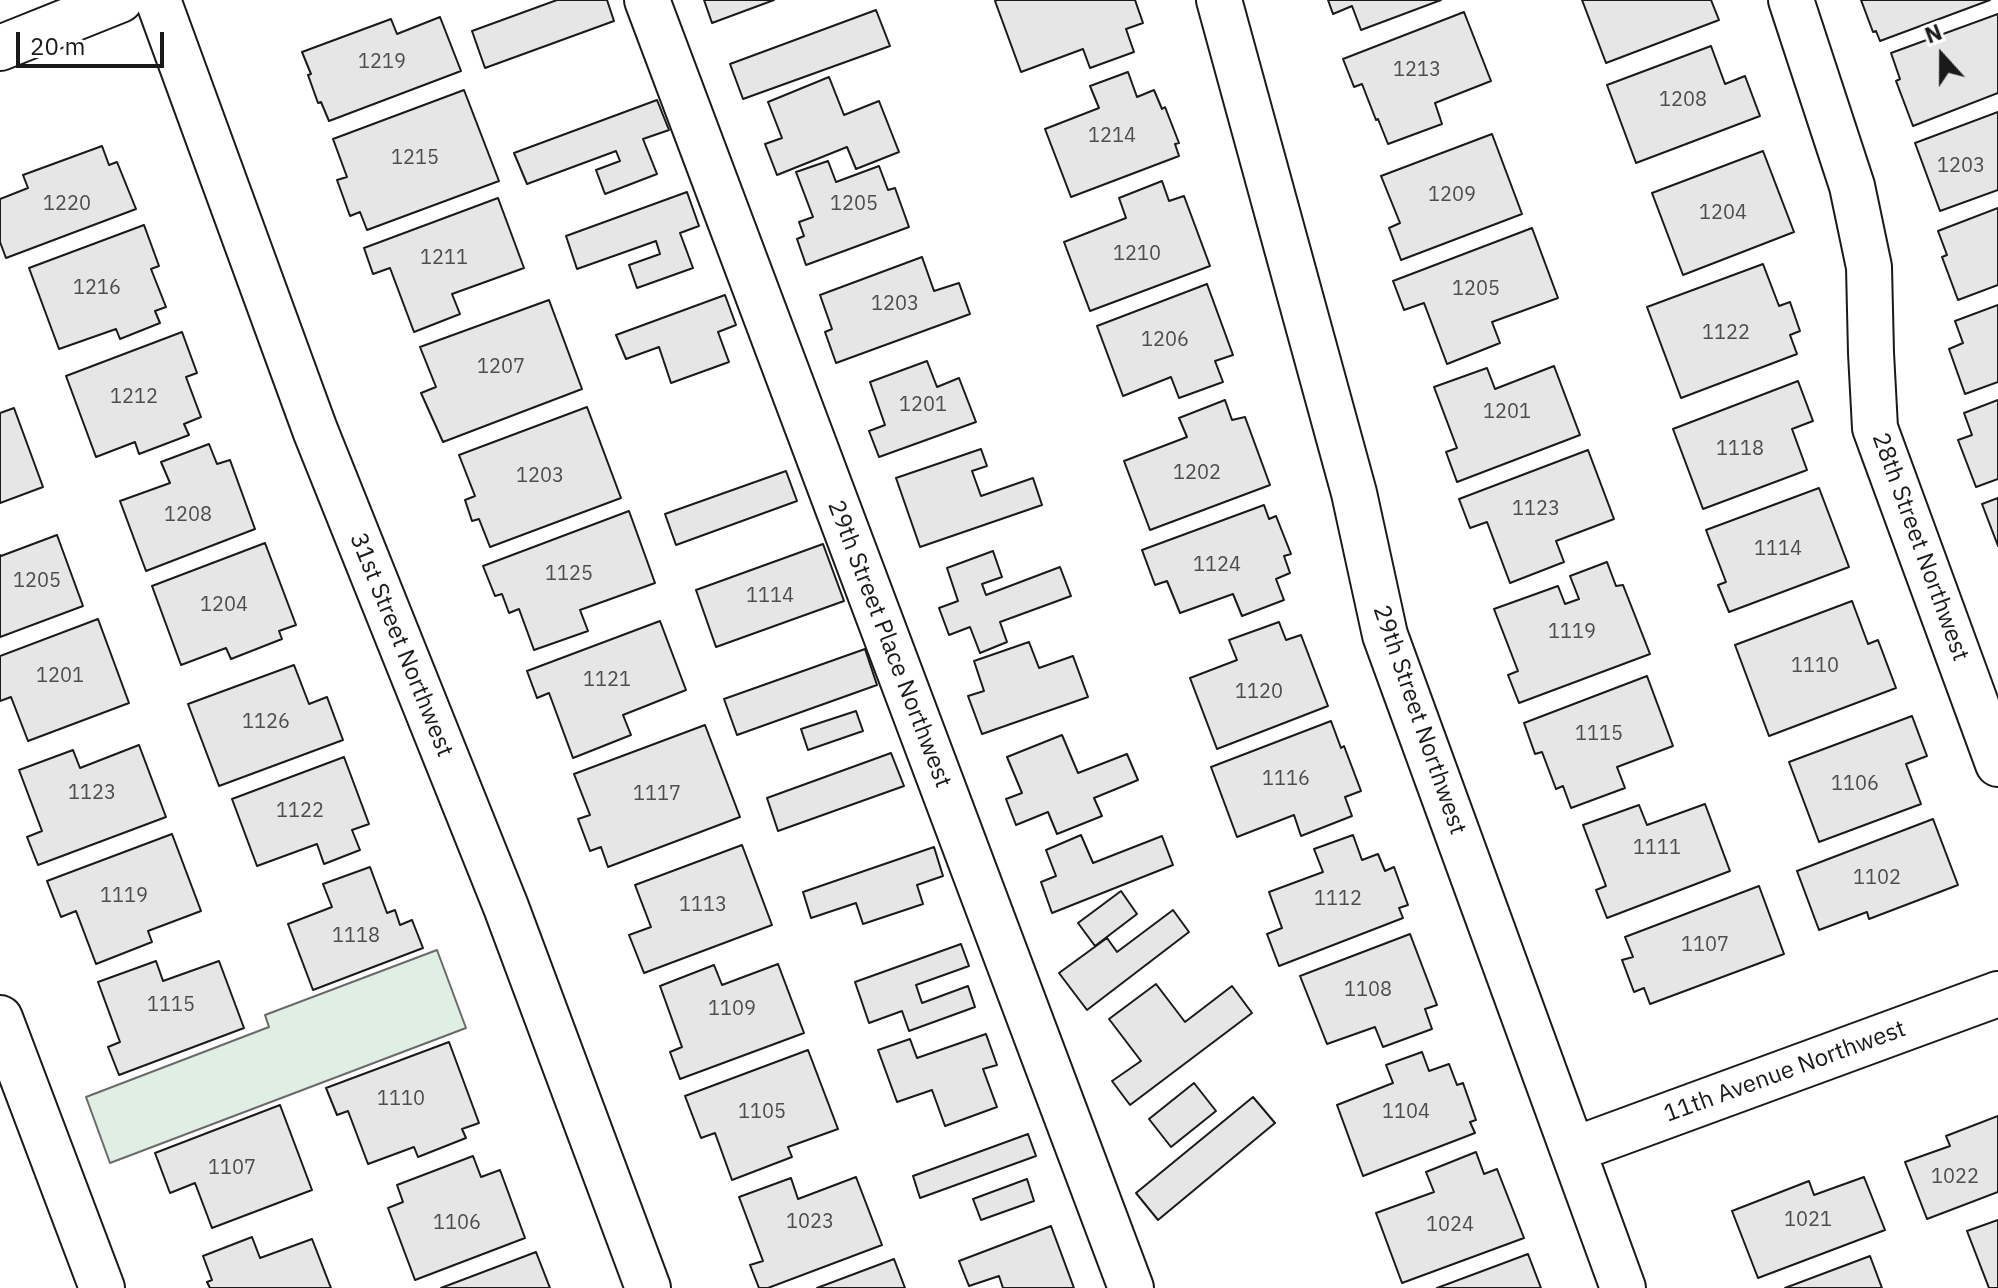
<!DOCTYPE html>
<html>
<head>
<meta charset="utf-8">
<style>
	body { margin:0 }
	#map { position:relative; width:1998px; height:1288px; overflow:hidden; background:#fff; font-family:"IBM Plex Sans",sans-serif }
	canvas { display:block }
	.north { position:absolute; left:1902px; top:16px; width:80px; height:80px; -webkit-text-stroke:6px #fff; paint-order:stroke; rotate:339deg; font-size:22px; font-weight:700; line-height:32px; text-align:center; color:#1a1a1a }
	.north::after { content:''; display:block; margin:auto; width:28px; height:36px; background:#1a1a1a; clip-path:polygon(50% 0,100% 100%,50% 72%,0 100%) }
	.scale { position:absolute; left:16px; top:32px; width:148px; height:36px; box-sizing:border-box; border:4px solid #1a1a1a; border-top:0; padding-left:10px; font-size:24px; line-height:28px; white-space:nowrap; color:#1a1a1a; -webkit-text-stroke:6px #fff; paint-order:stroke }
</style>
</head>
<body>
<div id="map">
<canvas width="1998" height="1288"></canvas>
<div class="north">N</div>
<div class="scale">20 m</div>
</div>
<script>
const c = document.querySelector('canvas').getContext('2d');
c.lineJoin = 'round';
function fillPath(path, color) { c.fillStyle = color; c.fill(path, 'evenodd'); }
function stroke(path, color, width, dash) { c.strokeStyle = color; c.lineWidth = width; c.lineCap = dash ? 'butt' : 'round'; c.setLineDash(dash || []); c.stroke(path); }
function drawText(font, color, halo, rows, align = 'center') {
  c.font = font + ' "IBM Plex Sans",sans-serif'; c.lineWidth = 6; c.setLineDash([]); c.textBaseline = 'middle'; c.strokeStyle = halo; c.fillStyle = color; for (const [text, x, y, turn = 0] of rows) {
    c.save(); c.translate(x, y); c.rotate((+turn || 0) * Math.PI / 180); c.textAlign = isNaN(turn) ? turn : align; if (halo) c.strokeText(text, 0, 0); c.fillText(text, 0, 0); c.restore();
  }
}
const green = new Path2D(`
	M437 950 466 1028 110 1163 86 1097 269 1027 265 1015Z`);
const building = new Path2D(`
	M557 0H607L614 21 485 68 472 31Z
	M704 0H774L712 23Z
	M997 0H1135L1143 23 1126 29 1134 52 1090 68 1083 49 1021 72 995 1Z
	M1328 0H1441L1361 30 1352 6 1333 14Z
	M1582 0H1711L1719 20 1606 63Z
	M1861 0H1990L1880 41 1876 31 1873 32Z
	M876 10 890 46 743 99 730 64Z
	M1464 12 1491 81 1435 103 1442 124 1388 144 1378 119 1376 120 1362 84 1354 87 1343 59Z
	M1998 14V93L1913 126 1896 81 1900 79 1891 53Z
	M440 17 461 71 329 121 321 102 318 103 308 75 311 74 302 52 391 19 397 34Z
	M1711 46 1725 84 1745 76 1760 116 1636 163 1607 85Z
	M1128 72 1137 97 1154 90 1162 109 1165 107 1179 143 1175 144 1179 156 1071 197 1045 129 1099 108 1090 86Z
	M829 77 844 115 879 101 899 152 856 169 847 147 777 175 765 144 782 138 768 102Z
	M464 90 499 181 367 230 360 212 350 216 337 180 347 177 333 139Z
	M657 100 669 130 643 139 657 174 605 194 596 170 620 161 616 151 527 184 514 153Z
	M1998 112V190L1940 211 1915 143Z
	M1492 134 1522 214 1401 260 1389 228 1400 223 1381 176Z
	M102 146 109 165 117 162 136 209 6 258 0 242V199L28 188 23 175Z
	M1763 151 1794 232 1683 275 1652 193Z
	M828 161 836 182 879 166 888 190 895 188 909 227 806 265 797 239 804 236 799 222 813 217 796 172Z
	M1162 181 1169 201 1184 196 1210 266 1090 311 1064 242 1126 218 1119 198Z
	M687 192 699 226 680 233 693 268 637 288 629 265 660 254 656 241 577 269 566 236Z
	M498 198 524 268 452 294 460 314 414 332 390 268 373 274 364 248Z
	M1998 208V285L1958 300 1942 257 1947 255 1938 231Z
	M144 225 159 266 151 269 166 307 155 311 160 323 120 339 116 329 59 349 29 268Z
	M1532 228 1558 298 1492 322 1500 343 1447 364 1424 303 1404 310 1393 281Z
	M922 257 934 291 959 283 970 314 836 363 825 332 832 329 820 295Z
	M1763 264 1779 306 1790 302 1800 331 1790 335 1797 354 1681 398 1647 307Z
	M1207 284 1233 355 1215 361 1223 382 1179 398 1171 377 1123 396 1097 326Z
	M725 295 736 325 718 332 729 362 671 383 659 347 626 359 616 335Z
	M549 300 582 389 443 442 421 393 436 387 420 347Z
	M1998 305V382L1965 394 1949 349 1963 343 1955 321Z
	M182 332 197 373 186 377 201 417 184 424 189 435 139 454 135 442 96 457 66 376Z
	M927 361 937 387 959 378 976 422 879 457 869 431 885 425 870 382Z
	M1554 366 1580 435 1457 482 1446 452 1457 448 1434 387 1487 368 1495 389Z
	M1798 381 1813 421 1792 429 1807 470 1703 509 1673 429Z
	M1225 400 1232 420 1245 417 1270 485 1150 530 1124 461 1187 437 1179 418Z
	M1998 400V479L1976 487 1958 440 1972 435 1964 413Z
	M587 407 621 498 490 547 479 519 472 521 465 500 475 496 459 455Z
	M14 408 43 487 0 503V413Z
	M209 444 217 464 230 460 255 529 146 571 120 501 170 483 161 462Z
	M981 449 987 466 972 471 981 496 1033 478 1042 505 920 547 896 478Z
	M1588 450 1614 519 1556 541 1564 562 1510 583 1487 522 1470 528 1459 499Z
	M786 471 797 501 676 545 665 514Z
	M1819 488 1849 567 1729 612 1718 585 1726 582 1706 530Z
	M1998 498V546L1982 504Z
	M1264 505 1269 519 1276 516 1291 554 1284 556 1290 573 1276 579 1284 600 1242 616 1233 594 1180 613 1167 581 1155 585 1142 550Z
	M629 511 655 583 580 610 588 631 534 650 519 609 509 613 502 594 495 596 483 566Z
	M57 535 83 606 0 637V555L1 556Z
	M265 543 296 625 279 631 282 639 231 659 226 648 181 665 152 586Z
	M823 544 844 601 716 647 696 590Z
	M993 551 1002 577 982 584 986 595 1060 567 1071 596 1000 622 1007 642 980 653 970 627 949 635 939 608 958 601 947 568Z
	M1607 562 1616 586 1623 585 1650 654 1519 703 1508 675 1518 671 1494 609 1558 586 1565 604 1579 599 1570 576Z
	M1852 601 1868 644 1878 640 1896 688 1769 736 1735 645Z
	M98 619 129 703 28 741 11 697 0 701V656Z
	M660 621 686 690 623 715 631 735 573 758 549 693 537 698 527 671Z
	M1279 622 1286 640 1301 635 1328 706 1217 749 1190 678 1237 660 1229 640Z
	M1029 642 1039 668 1073 656 1088 697 982 734 968 696 984 691 974 661Z
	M865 649 877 685 737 735 724 699Z
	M294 665 309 704 327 697 343 740 219 786 188 704Z
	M1647 676 1673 746 1617 767 1625 788 1571 808 1563 786 1556 789 1542 752 1535 754 1524 723Z
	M856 711 863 731 808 750 801 729Z
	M1912 716 1927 756 1906 764 1921 804 1819 842 1789 762Z
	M1331 721 1341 748 1344 746 1361 791 1345 797 1352 816 1301 836 1294 815 1237 837 1211 767Z
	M705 725 740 817 608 867 601 847 590 851 578 819 590 815 574 774Z
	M1062 735 1078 773 1127 754 1138 780 1094 798 1102 816 1057 834 1048 812 1016 825 1006 799 1022 793 1007 757Z
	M139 745 166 817 38 865 27 837 42 831 19 770 73 750 80 768Z
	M891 753 904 786 778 831 767 798Z
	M344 757 369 824 352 830 360 850 324 864 317 844 257 866 232 799Z
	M1705 804 1730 871 1607 918 1596 890 1606 886 1583 825 1639 805 1647 825Z
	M1933 819 1958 885 1869 919 1867 912 1819 930 1797 871Z
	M172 834 201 911 148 931 152 942 96 964 76 911 61 917 47 881Z
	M1081 835 1093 863 1162 836 1173 865 1052 913 1041 882 1056 876 1046 850Z
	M1353 835 1362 860 1378 854 1385 871 1394 867 1408 905 1399 908 1403 918 1279 966 1267 934 1282 928 1269 892 1323 872 1314 849Z
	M742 845 772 925 644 973 629 935 651 927 635 885Z
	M934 847 943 876 917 885 923 904 863 924 856 903 811 918 803 892Z
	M370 867 387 913 395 910 400 925 412 920 423 948 313 990 288 924 332 907 323 884Z
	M1759 886 1784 954 1650 1004 1644 988 1634 992 1622 960 1633 957 1625 937Z
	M1121 891 1137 914 1095 946 1078 923Z
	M1173 910 1189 932 1087 1010 1059 973 1107 938 1117 952Z
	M1410 934 1437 1005 1425 1009 1432 1029 1383 1047 1375 1027 1327 1044 1300 976Z
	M961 944 969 966 916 985 922 1003 968 986 975 1007 909 1031 902 1011 869 1023 855 982Z
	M156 961 163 981 219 961 244 1028 119 1075 108 1047 120 1042 98 982Z
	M778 964 804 1033 680 1079 670 1052 682 1047 660 986 714 965 722 985Z
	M1156 984 1185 1022 1232 986 1252 1013 1130 1105 1112 1081 1141 1061 1109 1019Z
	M986 1034 997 1065 983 1069 997 1107 945 1126 932 1090 897 1102 878 1050 910 1039 917 1058Z
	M449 1042 479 1123 462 1129 466 1138 418 1157 414 1147 368 1164 348 1111 337 1115 326 1088Z
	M808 1050 838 1129 788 1147 792 1157 732 1180 715 1133 701 1138 685 1096Z
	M1422 1052 1429 1071 1449 1064 1457 1085 1463 1083 1476 1120 1470 1122 1475 1133 1363 1176 1337 1105 1393 1083 1386 1065Z
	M1194 1083 1216 1111 1171 1147 1149 1119Z
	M1253 1097 1275 1123 1158 1220 1136 1193Z
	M280 1105 312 1190 212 1228 195 1183 170 1193 155 1153Z
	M1998 1116V1192L1927 1219 1905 1162 1950 1146 1946 1136Z
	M1028 1134 1036 1156 920 1198 913 1176Z
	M1476 1152 1484 1174 1497 1169 1524 1238 1402 1283 1376 1213 1434 1192 1426 1172Z
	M473 1156 481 1177 500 1170 525 1238 415 1280 388 1208 403 1202 397 1185Z
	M856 1177 882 1245 768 1288H759L750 1265 763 1261 739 1197 791 1178 798 1199Z
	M1864 1177 1885 1230 1758 1278 1732 1211 1809 1181 1814 1195Z
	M1027 1179 1034 1201 981 1220 973 1199Z
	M1998 1220V1288H1989L1967 1231Z
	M1051 1226 1074 1288H1003L999 1276 969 1286 959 1261Z
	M252 1237 260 1258 312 1239 331 1288H210L207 1282 212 1280 203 1256Z
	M536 1252 550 1288H441Z
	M1528 1254 1541 1288H1437Z
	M1870 1256 1882 1288H1785Z
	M894 1259 905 1288H817Z`);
const minor = new Path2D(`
	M158 0 315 430 506 907 648 1288
	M647 0 1131 1288
	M1219 0 1354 493 1385 635 1623 1288
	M1791 0 1852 186 1869 267 1871 353 1875 428 1998 764
	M0 48 120 0
	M0 1018 102 1288
	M1573 1150 1998 994`);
const numberNames = [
	["1219",382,62],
	["1213",1417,70],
	["1208",1683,100],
	["1214",1112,136],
	["1215",415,158],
	["1203",1961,166],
	["1209",1452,195],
	["1220",67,204],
	["1205",854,204],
	["1204",1723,213],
	["1210",1137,254],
	["1211",444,258],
	["1216",97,288],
	["1205",1476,289],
	["1203",895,304],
	["1122",1726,333],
	["1206",1165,340],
	["1207",501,367],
	["1212",134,397],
	["1201",923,405],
	["1201",1507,412],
	["1118",1740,449],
	["1202",1197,473],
	["1203",540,476],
	["1123",1536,509],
	["1208",188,515],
	["1114",1778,549],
	["1124",1217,565],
	["1125",569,574],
	["1205",37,581],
	["1114",770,596],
	["1204",224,605],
	["1119",1572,632],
	["1110",1815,666],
	["1201",60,676],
	["1121",607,680],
	["1120",1259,692],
	["1126",266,722],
	["1115",1599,734],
	["1116",1286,779],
	["1106",1855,784],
	["1123",92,793],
	["1117",657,794],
	["1122",300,811],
	["1111",1657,848],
	["1102",1877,878],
	["1119",124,896],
	["1112",1338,899],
	["1113",703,905],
	["1118",356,936],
	["1107",1705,945],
	["1108",1368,990],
	["1115",171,1005],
	["1109",732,1009],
	["1110",401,1099],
	["1105",762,1112],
	["1104",1406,1112],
	["1107",232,1168],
	["1022",1955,1177],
	["1021",1808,1220],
	["1023",810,1222],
	["1106",457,1223],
	["1024",1450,1225]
];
const streetNames = [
	["28th Street Northwest",1920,547,70],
	["29th Street Place Northwest",889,644,69],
	["31st Street Northwest",401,645,68],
	["29th Street Northwest",1419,720,71],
	["11th Avenue Northwest",1785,1072,-20]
];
fillPath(green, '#e0efe3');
stroke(green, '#6a6a6a', 2);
fillPath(building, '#e6e6e6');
stroke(building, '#1a1a1a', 2);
stroke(minor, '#1a1a1a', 48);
stroke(minor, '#fff', 44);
drawText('20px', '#4d4d4d', null, numberNames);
drawText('24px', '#1a1a1a', '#fff', streetNames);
</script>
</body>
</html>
